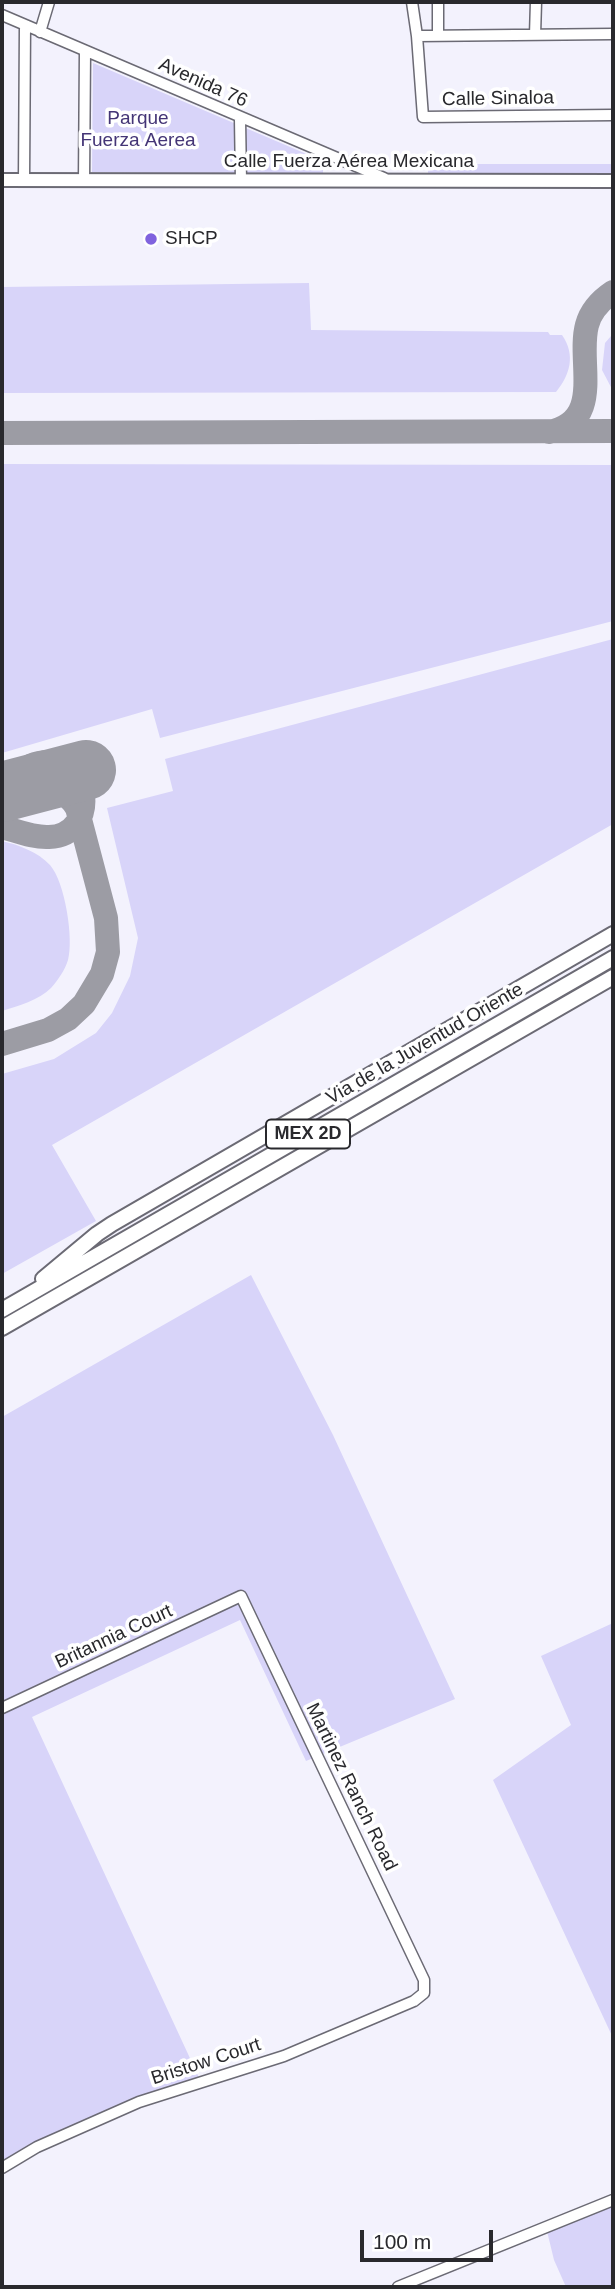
<!DOCTYPE html>
<html>
<head>
<meta charset="utf-8">
<style>
	body { margin:0 }
	#map { position:relative; width:615px; height:2289px; overflow:hidden; background:#f3f2fd; font-family:Helvetica,sans-serif }
	canvas { display:block }
	.frame { position:absolute; inset:0; border:4px solid #29292d; pointer-events:none }
	.scale { position:absolute; left:360px; top:2230px; width:133px; height:32px; box-sizing:border-box; border:4px solid #29292d; border-top:0; padding-left:9px; font-size:21px; line-height:24px; white-space:nowrap; color:#29292d; -webkit-text-stroke:5px #fff; paint-order:stroke }
</style>
</head>
<body>
<div id="map">
<canvas width="615" height="2289"></canvas>
<div class="frame"></div>
<div class="scale">100 m</div>
</div>
<script>
const c = document.querySelector('canvas').getContext('2d');
c.lineJoin = 'round';
function fillPath(path, color) { c.fillStyle = color; c.fill(path, 'evenodd'); }
function stroke(path, color, width, dash) { c.strokeStyle = color; c.lineWidth = width; c.lineCap = dash ? 'butt' : 'round'; c.setLineDash(dash || []); c.stroke(path); }
function drawText(font, color, halo, rows, align = 'center') {
  c.font = font + ' Helvetica,sans-serif'; c.lineWidth = 7; c.setLineDash([]); c.textBaseline = 'middle'; c.strokeStyle = halo; c.fillStyle = color; for (const [text, x, y, turn = 0] of rows) {
    c.save(); c.translate(x, y); c.rotate((+turn || 0) * Math.PI / 180); c.textAlign = isNaN(turn) ? turn : align; if (halo) c.strokeText(text, 0, 0); c.fillText(text, 0, 0); c.restore();
  }
}
const green = new Path2D(`
	M93 63 323 161V176L92 172Z
	M463 164H613V173L428 174V168H463Z
	M309 283 311 330 548 332 550 335H562C576 355 570 375 556 392L2 393V287Z
	M612 332H613V391L602 370 605 343 611 336Z
	M2 464 613 465V621L160 738 152 709 2 753Z
	M613 639V824L52 1145 96 1221 2 1274V1074L54 1059 96 1033 112 1013 130 976 138 938 107 808 173 791 165 759Z
	M2 841C19 845 38 852 50 865 65 882 74 939 68 960 65 970 58 980 51 988 39 1000 18 1006 2 1011Z
	M251 1275 333 1435 455 1699 306 1761 240 1620 32 1717 201 2082 138 2102 2 2166V1417Z
	M613 1623V2038L493 1780 571 1725 541 1656Z
	M613 2200V2287H566L554 2260 546 2227Z`);
const taxiway = new Path2D(`
	M549 432C605 421 577 362 587 325 591 310 601 300 613 292
	M2 433 613 431
	M2 791C18 783 19 767 39 763 91 752 101 835 49 837 34 838 17 831 2 827
	M2 1044 48 1030 68 1019 84 1004 102 974 108 952 106 918 77 808C66 790 51 786 31 785`);
const runway = new Path2D(`
	M2 792 86 770`);
const minor = new Path2D(`
	M412 2 417 36 423 117 613 115
	M2 15 384 178
	M40 32 49 2
	M438 35V2
	M535 35 536 2
	M417 36 613 34
	M240 119 241 181
	M24 180 25 25
	M84 181 85 51
	M2 1708 241 1596 424 1980V1993L414 2001 284 2056 139 2102 37 2147 2 2168
	M398 2287 613 2200`);
const major = new Path2D(`
	M2 180 613 181`);
const highway = new Path2D(`
	M43 1279 97 1234 112 1224 613 934
	M2 1310 613 958
	M2 1328 613 977`);
const markers = [
	[151,239,7,"#8063de"]
];
const shields = [
	[308,1134,84]
];
const shieldNames = [
	["MEX 2D",308,1134]
];
const streetNames = [
	["Avenida 76",203,83,24],
	["Calle Sinaloa",498,99,-1],
	["Calle Fuerza Aérea Mexicana",349,162],
	["Via de la Juventud Oriente",425,1044,-30],
	["Britannia Court",114,1637,-25],
	["Martinez Ranch Road",351,1787,64],
	["Bristow Court",206,2062,-18]
];
const parkNames = [
	["Parque",138,119],
	["Fuerza Aerea",138,141]
];
const poiNames = [
	["SHCP",165,239]
];
fillPath(green, '#d8d4f9');
stroke(taxiway, '#9c9ca4', 24);
stroke(runway, '#9c9ca4', 60);
stroke(minor, '#6b6a74', 13);
stroke(major, '#6b6a74', 16);
stroke(highway, '#6b6a74', 18);
stroke(minor, '#fff', 10);
stroke(major, '#fff', 12);
stroke(highway, '#fff', 14);
for (const [x, y, r, color] of markers) { const dot = new Path2D(); dot.arc(x, y, r, 0, 2 * Math.PI); c.fillStyle = color; c.fill(dot); stroke(dot, '#fff', 2.5); }
for (const [x, y, w] of shields) { const box = new Path2D(); box.roundRect(x - w / 2, y - 14.5, w, 29, 5); c.fillStyle = '#fff'; c.fill(box); stroke(box, '#29292d', 2); }
drawText('bold 18px', '#29292d', null, shieldNames);
drawText('19px', '#29292d', '#fff', streetNames);
drawText('19px', '#443576', '#fff', parkNames);
drawText('19px', '#29292d', '#fff', poiNames, 'left');
</script>
</body>
</html>
